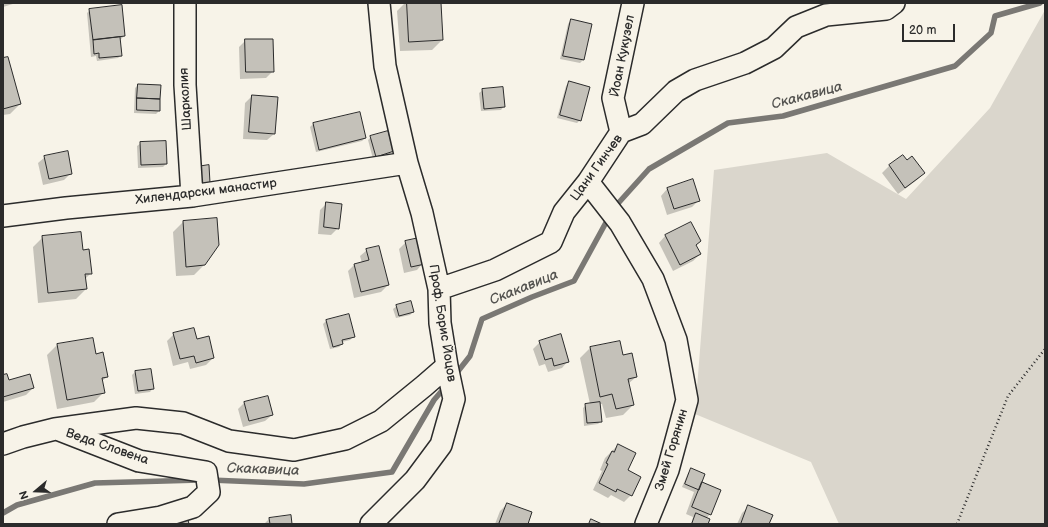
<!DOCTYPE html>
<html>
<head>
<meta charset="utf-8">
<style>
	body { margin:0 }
	#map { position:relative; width:1048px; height:527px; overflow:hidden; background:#f7f3e8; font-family:"Balsamiq Sans",sans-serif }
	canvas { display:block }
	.frame { position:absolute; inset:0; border:4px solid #2b2b2b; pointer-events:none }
	.north { position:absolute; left:16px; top:471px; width:40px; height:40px; -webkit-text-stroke:3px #f7f3e8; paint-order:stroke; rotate:251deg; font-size:11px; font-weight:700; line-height:16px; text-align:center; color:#2b2b2b }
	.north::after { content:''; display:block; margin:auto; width:14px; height:18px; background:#2b2b2b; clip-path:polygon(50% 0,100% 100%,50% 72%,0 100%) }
	.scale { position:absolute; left:902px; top:24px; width:53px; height:18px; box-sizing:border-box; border:2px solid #2b2b2b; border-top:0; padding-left:5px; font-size:12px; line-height:14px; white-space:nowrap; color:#2b2b2b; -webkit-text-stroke:3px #f7f3e8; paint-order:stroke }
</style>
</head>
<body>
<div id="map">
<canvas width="1048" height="527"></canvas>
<div class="frame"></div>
<div class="north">N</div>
<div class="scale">20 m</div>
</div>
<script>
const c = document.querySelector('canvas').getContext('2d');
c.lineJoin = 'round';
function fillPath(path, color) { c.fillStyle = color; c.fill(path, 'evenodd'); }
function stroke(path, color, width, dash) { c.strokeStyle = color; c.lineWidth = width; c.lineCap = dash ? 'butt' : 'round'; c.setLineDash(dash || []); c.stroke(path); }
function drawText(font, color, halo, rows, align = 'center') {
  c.font = font + ' "Balsamiq Sans",sans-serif'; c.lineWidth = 3.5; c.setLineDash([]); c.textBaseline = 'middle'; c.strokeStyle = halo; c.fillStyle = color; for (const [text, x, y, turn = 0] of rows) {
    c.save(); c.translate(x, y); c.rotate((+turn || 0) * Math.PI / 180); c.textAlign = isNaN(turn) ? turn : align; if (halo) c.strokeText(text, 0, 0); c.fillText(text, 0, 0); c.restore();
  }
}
const green = new Path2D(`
	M1045 10V524H839L811 462 695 414 714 170 827 153 906 199 990 108Z`);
const shadow = new Path2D(`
	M3 3H16L3 7Z
	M405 3H440L442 40 432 50 400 51 397 11Z
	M90 10 124 36 121 39H119L121 55 118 58 97 61 96 56 91 57 87 13Z
	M571 20 583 60 580 63 560 59 568 24Z
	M246 40 273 71 266 78 240 79 239 47Z
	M3 59 20 104 10 114 3 115Z
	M569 82 580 120 577 123 557 118 566 86Z
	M138 85 159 111 156 114 134 113 135 88Z
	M483 90 504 106 501 110 481 111 479 93Z
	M252 96 274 134 267 140 243 139 245 103Z
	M359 113 365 138 362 141 316 152 310 127 313 124Z
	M371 137 393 151 390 154 373 159 368 140Z
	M141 143 166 164 163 167 138 168 137 146Z
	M902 156 907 162 924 173 917 180 898 194 882 173 889 166Z
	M45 157 71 173 64 180 43 185 38 163Z
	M667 189 699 200 692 207 667 215 661 196Z
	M327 203 338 228 331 235 318 234 320 210Z
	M183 222 204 265 194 275 176 276 173 232Z
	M690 223 700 241 695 246 700 254 693 261 673 271 659 243 665 236Z
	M43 237 82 251 91 273 85 279 86 289 76 299 38 303 33 247Z
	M406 242 423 263 417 270 404 273 399 249Z
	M367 250 388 285 381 292 354 298 348 271 354 265 362 263 360 256Z
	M397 306 413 312 410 315 396 318 393 309Z
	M326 321 353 337 350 340 342 342V344L339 347 330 349 323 324Z
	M174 334 196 340 213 358 206 365 190 369 188 362 173 366 167 341Z
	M540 342 568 361 562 368 548 372 545 364 539 366 533 349Z
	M57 345 95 355 107 377 102 381 104 392 94 402 57 409 47 355Z
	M590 348 622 356 636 377 628 384 633 405 623 415 606 418 602 404H600L601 421 598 424 584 426 583 408 586 405 590 404 580 358Z
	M135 372 153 388 150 392 135 394 132 375Z
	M3 376 8 381 33 388 26 395 3 402Z
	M245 402 272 415 265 421 243 427 238 409Z
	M618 445 626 471 631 495 624 502 611 495 608 498 593 490 602 471 600 470 605 458Z
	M691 470 700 483 710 514 706 519 707 524H691L693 517 686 514 694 492 682 487 688 473Z
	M507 504 527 524H495L500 511Z
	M748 507 768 524H737L742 513Z
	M269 519 291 524H264Z`);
const stream = new Path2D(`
	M613 209 649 169 728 123 783 116 955 66 991 33 995 16 1040 3
	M455 375 470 356 482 319 532 297 574 281 609 217
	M211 480 304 484 392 472 434 400 446 386
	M3 513 17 505 95 483 200 480`);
const building = new Path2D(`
	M407 3H441L443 40 409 42Z
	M122 5 125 36 93 40 89 9Z
	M571 19 592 24 584 60 563 56Z
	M120 37 122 56 99 58V53L94 54 93 40Z
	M245 39H273L274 72H246Z
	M8 57 21 104 3 109V58Z
	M569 81 590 87 581 121 560 115Z
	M138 84 161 85 160 99 137 98Z
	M503 87 505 107 484 109 482 89Z
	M252 95 278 97 275 134 249 132Z
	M137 98 160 99V111L137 110Z
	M360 112 366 138 319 150 313 123Z
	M388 131 394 151 376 157 370 136Z
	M166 141 167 164 141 165 140 142Z
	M68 151 72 174 49 179 44 156Z
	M903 155 907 160 912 156 925 173 905 188 889 165Z
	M209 165 210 183 198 184 196 167Z
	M693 179 700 201 674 209 667 188Z
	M326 202 342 204 339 229 324 227Z
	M217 218 219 245 205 265 186 267 183 221Z
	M691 222 701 241 696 245 701 254 680 265 665 235Z
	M81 232 83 250 89 249 92 274H85L87 289 48 293 42 236Z
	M419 238 425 264 411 267 405 241Z
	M379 246 389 285 361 292 354 264 369 260 366 249Z
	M411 301 414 312 399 316 396 305Z
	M349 314 355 337 342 340 343 344 333 347 326 320Z
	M194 328 197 339 209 336 214 358 196 363 194 356 180 359 173 333Z
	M561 334 569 362 554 366 552 358 545 360 539 341Z
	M93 338 96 354 103 352 108 377 102 378 105 393 67 400 57 344Z
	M620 341 623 355 632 353 637 377 628 379 634 405 616 409 612 394 600 397 590 347Z
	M151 369 154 389 138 391 135 371Z
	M7 374 9 380 30 374 34 388 3 397V375Z
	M268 396 273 415 249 421 244 402Z
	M600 402 602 422 587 423 585 404Z
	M618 444 636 453 628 470 641 477 632 496 617 489 616 492 599 483 608 464 606 463 612 451 614 452Z
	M691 468 705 474 699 490 685 484Z
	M702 482 721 490 711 515 692 507Z
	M507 503 532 512 528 524H499Z
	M748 505 773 515 769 524H741Z
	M696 513 710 519 708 524H692Z
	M291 515 292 524H270L269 518Z
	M187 516 189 524H158Z
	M591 519 602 524H589Z`);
const path = new Path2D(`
	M957 524 1008 396 1045 349`);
const minor = new Path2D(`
	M185 3V85L192 196
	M621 132 613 98 633 3
	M588 182 620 223 653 279 676 340 687 400 668 470 646 524
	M3 216 66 208 192 196 407 163
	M439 289 495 270 551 242 564 212 588 182 621 132 642 124 676 91 695 80 745 63 774 48 796 27 826 15 886 9 894 3
	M57 429 139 461 206 472 209 492 193 507 161 517 118 524
	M3 444 23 437 55 429 136 418 183 423 229 441 294 450 345 439 381 421 424 386 447 366
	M371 524 415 480 441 445 454 399 447 366 440 323 439 289 422 213 407 163 385 66 379 3`);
const streetNames = [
	["Йоан Кукузел",623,56,-79],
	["Шарколия",186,99,-93],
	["Цани Гинчев",597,168,-54],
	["Хилендарски манастир",206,192,-7],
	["Проф. Борис Йоцов",442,323,81],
	["Веда Словена",107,447,19],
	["Змей Горянин",672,450,-73]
];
const waterNames = [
	["Скакавица",807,96,-15],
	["Скакавица",524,288,-22],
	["Скакавица",263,470,2]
];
fillPath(green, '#dad6cc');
fillPath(shadow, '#0003');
stroke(stream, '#7a7874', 5.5);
fillPath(building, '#c4c1b9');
stroke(building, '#2b2b2b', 1);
stroke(minor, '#2b2b2b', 24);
stroke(path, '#2b2b2b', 2.5, [1, 3]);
stroke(minor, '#f7f3e8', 21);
drawText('13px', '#2b2b2b', '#f7f3e8', streetNames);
drawText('italic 14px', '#53524f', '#f7f3e8', waterNames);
</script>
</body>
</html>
